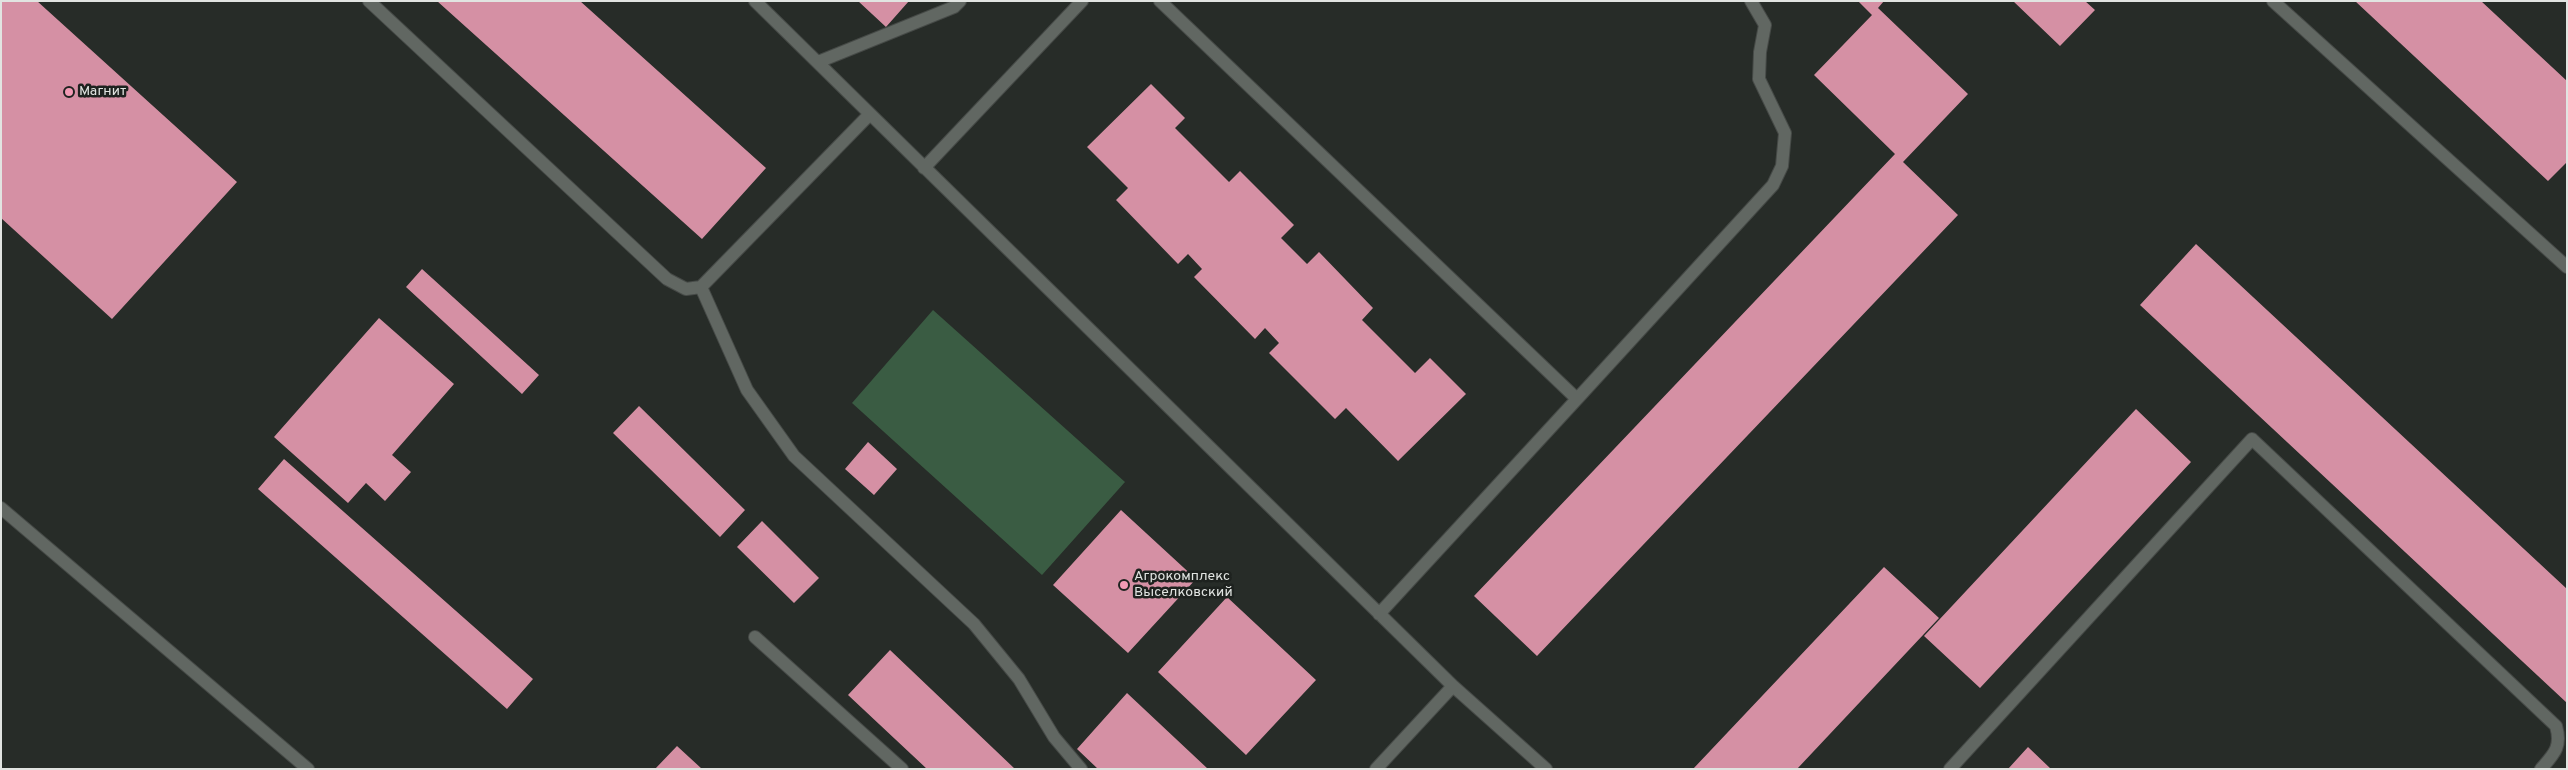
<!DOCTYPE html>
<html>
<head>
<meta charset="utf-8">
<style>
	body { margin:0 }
	#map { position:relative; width:2568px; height:770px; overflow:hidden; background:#272c28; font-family:Overpass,sans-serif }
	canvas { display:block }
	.frame { position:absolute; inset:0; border:2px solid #e1e4e1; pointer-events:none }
</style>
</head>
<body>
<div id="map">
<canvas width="2568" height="770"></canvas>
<div class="frame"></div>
</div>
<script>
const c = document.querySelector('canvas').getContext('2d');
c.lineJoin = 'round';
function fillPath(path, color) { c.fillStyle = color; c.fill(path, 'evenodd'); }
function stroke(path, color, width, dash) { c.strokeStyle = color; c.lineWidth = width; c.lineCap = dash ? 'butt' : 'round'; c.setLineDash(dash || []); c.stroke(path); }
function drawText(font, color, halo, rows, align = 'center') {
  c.font = font + ' Overpass,sans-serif'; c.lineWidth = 5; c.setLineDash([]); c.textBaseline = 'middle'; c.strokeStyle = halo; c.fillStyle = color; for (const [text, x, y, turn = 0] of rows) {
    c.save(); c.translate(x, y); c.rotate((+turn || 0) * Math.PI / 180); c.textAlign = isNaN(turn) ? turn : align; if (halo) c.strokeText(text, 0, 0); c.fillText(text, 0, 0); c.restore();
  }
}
const green = new Path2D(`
	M933 310 1125 482 1042 575 852 403Z`);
const building = new Path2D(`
	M1 1H37L237 182 112 319 1 218Z
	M437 1H580L766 168 702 239Z
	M858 1H909L886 27Z
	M1858 1H1884L1878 8 1968 94 1903 162 1958 215 1537 656 1474 596 1895 154 1814 75 1872 15Z
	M2013 1H2085L2095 10 2060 46Z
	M2355 1H2481L2567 81V162L2548 181Z
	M1151 84 1185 118 1175 128 1229 182 1240 171 1294 225 1281 238 1307 264 1319 252 1373 308 1362 320 1415 373 1430 358 1466 394 1398 461 1346 408 1335 419 1269 353 1279 343 1265 328 1255 339 1194 277 1202 269 1188 254 1178 264 1116 200 1128 188 1087 147Z
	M2196 244 2567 589V703L2140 305Z
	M422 269 539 375 522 394 406 287Z
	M379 318 454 384 392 455 411 472 385 501 366 483 348 503 274 437Z
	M639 406 745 510 720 537 613 433Z
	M2136 409 2191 462 1980 688 1924 636Z
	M868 442 897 469 874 495 845 469Z
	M284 459 533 679 507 709 258 489Z
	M1121 510 1196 579 1128 653 1053 585Z
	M762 521 819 578 794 603 737 547Z
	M1884 567 1939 618 1797 769H1693Z
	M1227 597 1316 680 1246 755 1158 672Z
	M890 650 1015 769H927L848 695Z
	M1127 693 1208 769H1098L1077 749Z
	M677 746 702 769H655Z
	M2028 747 2051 769H2008Z`);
const minor = new Path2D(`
	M369 1 667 279 686 289 701 287 869 115
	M755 1 1453 686 1376 769
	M1160 1 1577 399 1379 614
	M2273 1 2567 267
	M818 62 954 7 960 1
	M924 168 1082 1
	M701 287 747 390 794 456 974 624 1019 679 1054 737 1081 769
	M1577 399 1773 185 1782 166 1785 133 1759 79 1760 52 1765 25 1751 1
	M1 508 308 769
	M755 637 902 769
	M1453 686 1546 769
	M1950 769 2252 439 2556 726C2562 747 2554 754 2541 769`);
const markers = [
	[69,92,5,"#f19ab4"],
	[1124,585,5,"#f19ab4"]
];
const poiNames = [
	["Магнит",79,92],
	["Агрокомплекс",1134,577],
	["Выселковский",1134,593]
];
fillPath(green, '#3a5c43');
fillPath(building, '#d590a4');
stroke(minor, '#464a47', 14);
stroke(minor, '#616762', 12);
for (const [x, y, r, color] of markers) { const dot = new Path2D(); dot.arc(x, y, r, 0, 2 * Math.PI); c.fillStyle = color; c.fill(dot); stroke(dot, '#1e221f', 2); }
drawText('14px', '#e1e4e1', '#1e221f', poiNames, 'left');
</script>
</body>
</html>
